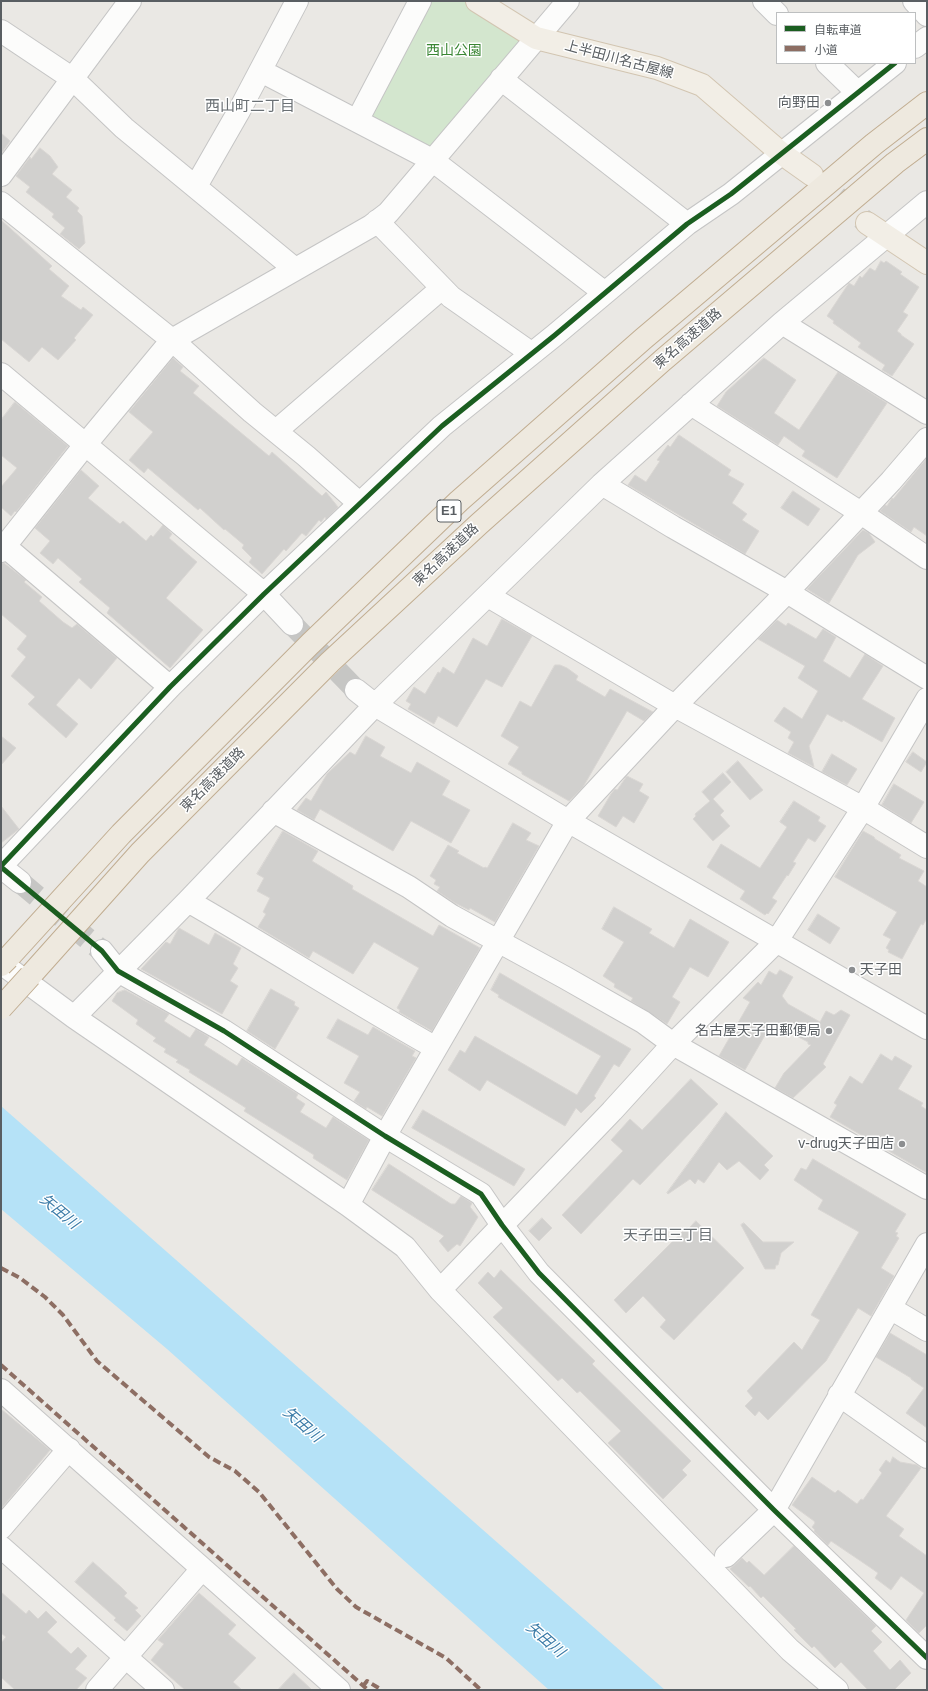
<!DOCTYPE html>
<html>
<head>
<meta charset="utf-8">
<style>
	body { margin:0 }
	#map { position:relative; width:928px; height:1691px; overflow:hidden; background:#eae8e4; font-family:Arial,"Noto Sans JP",sans-serif }
	canvas { display:block }
	.frame { position:absolute; inset:0; border:2px solid #595e62; pointer-events:none }
	.legend { position:absolute; left:776px; top:12px; width:140px; height:52px; box-sizing:border-box; background:#fff; border:1px solid #bdbfc0; margin:0; padding:5px 7px; list-style:none; font-size:12px; color:#595e62 }
	.legend li { display:flex; align-items:center; gap:8px; height:20px }
	.legend b { width:20px; border:1px solid #bdbfc0 }
</style>
</head>
<body>
<div id="map">
<canvas width="928" height="1691"></canvas>
<div class="frame"></div>
<ul class="legend">
<li><b style="height:5px;background:#1b5e20"></b>自転車道</li>
<li><b style="height:5px;background:#8d6e63"></b>小道</li>
</ul>
</div>
<script>
const c = document.querySelector('canvas').getContext('2d');
c.lineJoin = 'round';
function fillPath(path, color) { c.fillStyle = color; c.fill(path, 'evenodd'); }
function stroke(path, color, width, dash) { c.strokeStyle = color; c.lineWidth = width; c.lineCap = dash ? 'butt' : 'round'; c.setLineDash(dash || []); c.stroke(path); }
function drawText(font, color, halo, rows, align = 'center') {
  c.font = font + ' Arial,"Noto Sans JP",sans-serif'; c.lineWidth = 3; c.setLineDash([]); c.textBaseline = 'middle'; c.strokeStyle = halo; c.fillStyle = color; for (const [text, x, y, turn = 0] of rows) {
    c.save(); c.translate(x, y); c.rotate((+turn || 0) * Math.PI / 180); c.textAlign = isNaN(turn) ? turn : align; if (halo) c.strokeText(text, 0, 0); c.fillText(text, 0, 0); c.restore();
  }
}
const green = new Path2D(`
	M427 1H464L526 39 432 152 367 118Z`);
const water = new Path2D(`
	M1 1106 665 1690H549L167 1349 1 1209Z`);
const building = new Path2D(`
	M1 133 10 141 1 154Z
	M40 148 50 156 58 167 52 174 72 190 66 197 79 208 77 211 82 216 85 243 79 249 60 234 65 228 52 217 54 214 26 192 30 187 16 176 30 157 31 159Z
	M1 220 52 266 49 269 69 286 61 296 81 310 83 307 93 315 74 338 76 340 58 360 42 347 29 362 1 339Z
	M881 261 884 263 886 261 902 272 900 274 919 287 903 312 908 315 897 331 901 334V335L914 344 892 376 882 370 885 365 858 347 861 343 833 323 834 321 827 316 849 283 854 286 860 276 862 278 870 268 875 271Z
	M173 358 183 367 180 371 199 386 193 393 269 456 272 452 322 496 326 492 338 507 326 519 325 517 321 522 319 520 306 536 302 533 286 551 284 549 262 574 249 562 252 558 242 548 244 545 225 529 224 530 200 508 198 510 148 468 144 473 129 460 153 432 129 412Z
	M764 358 796 380 774 413 799 430 838 372 887 403 837 478 802 456 805 451 784 436 778 445 717 406 726 392Z
	M15 402 68 446 16 512 15 511 11 516 1 507V487L17 468 1 455V420Z
	M679 435 731 470 728 475 744 484 732 503 747 514 742 520 759 531 745 554 628 485 635 475 646 482 660 461 657 460 668 445 670 447Z
	M927 458V536L914 527 911 532 880 511 885 505 887 506 892 498 893 499Z
	M81 470 99 486 88 498 120 524 123 521 146 541 151 535 153 537 163 525 172 534 169 538 197 562 166 598 203 630 170 668 107 613 110 608 79 582 82 579 58 558 53 564 40 553 50 541 35 528Z
	M793 491 820 509 808 526 781 508Z
	M863 530 869 533 875 542 858 555 829 603 807 589Z
	M1 563H4L26 580 24 582 42 597 39 601 63 622 72 628 77 624 117 658 91 689 79 678 56 705 78 724 66 738 28 704 35 697 11 676 26 657 17 649 27 636 1 614Z
	M502 619 532 636 502 687 486 679 457 727 438 716 434 724 408 709 411 704 406 701 414 687 425 694 438 672 440 673 443 667 454 674 473 638 487 646Z
	M777 620 786 626 788 623 816 639 823 629 836 637 823 661 850 678 865 654 883 666 862 699 895 718 882 742 843 720 842 722 827 714 809 746 814 767 788 753 794 742 788 738 791 732 774 721 784 707 802 719 818 691 798 678 805 666 758 639Z
	M555 665H560L567 668 578 676 576 680 605 697 610 689 653 712 644 721 627 711 583 787 569 801 522 774V772L508 764 519 747 501 736 520 701 531 707Z
	M1 736 16 748 1 765Z
	M366 736 385 747 380 756 411 773 417 762 450 781 442 795 470 810 451 843 411 821 393 851 320 809 314 820 297 810 306 798 311 801 327 774 350 752 355 755Z
	M913 752 927 762 921 772 906 762Z
	M832 754 857 769 847 785 822 772Z
	M738 761 763 790 750 800 726 772Z
	M723 773 731 782 713 799 724 811 720 815 730 826 713 841 693 819 696 816 695 814 710 801 702 792Z
	M627 776 643 784 639 791 649 797 634 823 623 816 616 827 598 816 611 794 615 789 617 790Z
	M894 784 924 802 911 823 882 805Z
	M794 801 820 817 818 821 826 826 815 842 808 838 793 862 796 863 788 876 787 875 772 898 777 901 768 914 767 913 765 915 740 899 745 891 707 867 721 844 760 868 787 827 780 822Z
	M1 806 19 829 1 843Z
	M513 823 531 833 526 840 539 846 495 922 470 908 469 910 455 903 437 891 440 887 434 884 436 880 430 876 448 845 459 851 457 853 484 868 485 867 487 868Z
	M283 831 318 851 312 861 353 886 352 889 433 936 439 925 480 948 432 1031 399 1012 400 1010 397 1008 419 968 374 942 353 974 313 951 309 958 258 927 266 914 263 912 270 898 257 891 264 878 257 874Z
	M863 831 874 837 875 839 901 855 899 858 924 871 918 881 927 887V918L923 925 921 924 902 959 888 952 889 950 886 948 891 939 883 935 897 912 835 877Z
	M614 907 652 929 649 933 674 948 690 919 729 942 708 977 690 967 672 997 680 1002 667 1024 631 1001 633 998 614 987 615 984 603 976 624 942 602 929Z
	M818 914 840 928 830 944 808 930Z
	M179 928 209 945 215 933 241 948 233 964 238 968 230 981 238 986 222 1014 141 969 166 942 170 944Z
	M780 970 793 977 782 996 788 1004 820 1022 826 1011 834 1015 841 1010 850 1015 823 1064 826 1067 793 1098 775 1088 784 1073 811 1045 808 1044V1042L772 1023 745 1070 719 1056 750 1002 743 998 758 982 761 985 769 971 776 975Z
	M500 973 631 1049 619 1067 614 1064 594 1096 596 1098 581 1113 576 1108 565 1126 487 1080 480 1091 448 1070 460 1050 465 1053 475 1036 577 1095 601 1056 498 997 499 995 491 990Z
	M271 989 295 1002 294 1005 299 1008 275 1049 247 1031Z
	M125 990 169 1014 164 1021 190 1038 196 1029 209 1037 204 1045 237 1066 242 1058 298 1094 296 1098 305 1104 300 1112 326 1128 333 1117 369 1140 347 1180 313 1158 314 1155 244 1111 246 1108 189 1072 190 1070 176 1062 178 1060 164 1052 166 1049 153 1041 156 1038 136 1024 138 1020 112 1001 117 993Z
	M338 1019 368 1035 373 1027 415 1051 412 1056 416 1058 382 1116 367 1107 366 1109 354 1101 360 1092 344 1083 359 1056 327 1038Z
	M881 1054 892 1061 895 1056 912 1066 898 1089 923 1103 921 1106 927 1110V1173L830 1117 837 1105 834 1103 850 1076 862 1084Z
	M691 1079 718 1104 640 1185 633 1179 581 1234 562 1215 623 1151 611 1140 630 1119 642 1130Z
	M423 1110 525 1169 514 1186 412 1128Z
	M726 1112 773 1156 764 1165 769 1170 760 1180 739 1161 727 1170 719 1162 704 1183 698 1179 695 1184 690 1179 668 1194 667 1193Z
	M813 1159 906 1214 895 1232 898 1233 896 1236 899 1238 881 1268 894 1276 871 1316 858 1308 826 1361 768 1420 759 1411 755 1416 745 1406 753 1398 747 1391 794 1342 802 1350 820 1320 811 1315 859 1232 818 1209 823 1200 794 1180 801 1168 806 1170Z
	M389 1164 451 1204H455L461 1196 472 1203 470 1207 478 1217 460 1246 457 1244 448 1252 439 1241 444 1236 372 1190Z
	M542 1218 552 1228 539 1241 529 1231Z
	M696 1221 744 1268 674 1340 660 1327 666 1320 643 1296 626 1313 614 1300 687 1227 688 1229Z
	M744 1223 763 1242H794L781 1253 778 1265H776L775 1269H765L741 1225Z
	M501 1270 595 1361 592 1364 691 1461 682 1470 687 1475 663 1499 608 1443 621 1431 580 1391 577 1393 562 1378 558 1381 493 1317 503 1308 478 1283 488 1272 494 1278Z
	M890 1333 927 1355V1428L906 1413 924 1388 911 1379V1378L876 1357Z
	M1 1409 50 1450 1 1509Z
	M893 1457 900 1462 917 1465 921 1468 886 1516 904 1529 899 1536 927 1556V1625L919 1633 906 1620 924 1593 901 1576 891 1590 875 1578 878 1573 871 1568 831 1541 828 1545 814 1531 815 1530 812 1527 815 1523 814 1521 792 1505 812 1477 835 1493 838 1490 857 1504 861 1499 863 1500 882 1473 879 1470 886 1460 890 1463Z
	M794 1546 876 1626 871 1631 882 1642 873 1651 890 1670 900 1660 911 1673 894 1690H868L841 1662 835 1668 814 1646 812 1648 794 1630 796 1629 763 1596 761 1598 750 1586 749 1587 730 1569 742 1558 747 1563 749 1561 764 1575Z
	M93 1562 121 1587 127 1593 124 1596 138 1608 135 1610 141 1616 127 1631 114 1620 116 1618 75 1582Z
	M1 1592 26 1614 29 1610 38 1619 46 1611 57 1622 47 1632 71 1654 78 1647 87 1656 75 1669 87 1678 76 1690H15L1 1677V1643L6 1637 1 1633Z
	M199 1593 236 1625 228 1634 256 1658 233 1682 242 1690H185L151 1660 164 1644 158 1640Z
	M294 1673 312 1690H278Z`);
const minorTunnel = new Path2D(`
	M292 624 356 690
	M20 882 102 951`);
const majorTunnel = new Path2D(`
	M812 175 867 223`);
const minor = new Path2D(`
	M764 1 777 14
	M914 1 927 15
	M1 31 73 79 124 128 295 269
	M915 47 927 38
	M827 63 857 92
	M261 71 432 160 605 293
	M501 79 687 224
	M357 121 420 1
	M1 175 130 1
	M196 186 239 111 297 1
	M1 203 172 340 252 412 306 456 359 503
	M377 221 451 297 531 353
	M782 323 927 413
	M1 374 264 594 292 624
	M691 404 861 513 927 558
	M276 431 442 288
	M602 484 673 527 787 592 927 678
	M1 543 170 687
	M1 551 85 445 172 340 371 226 388 213 568 1
	M488 596 675 706 863 808 927 847
	M356 690 375 705 568 821 927 1028
	M273 811 409 887 452 916 564 977 643 1022 673 1044 927 1188
	M1 866 170 687 264 594 442 426 555 335 687 224 731 194 895 63
	M1 867 20 882
	M188 901C272 949 352 1001 436 1048
	M102 951 118 971 224 1031 385 1136 481 1194 502 1225 539 1273 774 1510 927 1658
	M1 963 74 1017 348 1205 405 1247 440 1290 790 1650 837 1690
	M74 1017 188 901 375 705 602 484 782 323 927 202
	M348 1205 385 1136 568 821 675 706 787 592 891 481 927 439
	M440 1290 612 1111 673 1044 776 942 863 808 927 699
	M890 1308 927 1330
	M1 1390 339 1690
	M839 1395 927 1457
	M1 1528 69 1449
	M1 1547 163 1690
	M726 1556 774 1510 927 1244
	M97 1690 202 1569`);
const major = new Path2D(`
	M477 1 536 38 657 68 702 85 781 153 812 175
	M867 223 927 263`);
const highway = new Path2D(`
	M8 958 121 834 310 644 459 501 643 339 874 144 927 103
	M30 976 140 853 330 662 479 524 663 360 895 163 927 139`);
const highwayBridge = new Path2D(`
	M1 965 8 958
	M1 1008 30 976`);
const quiet = new Path2D(`
	M1 1268 20 1278 45 1297 63 1315 97 1361 209 1457 235 1471 259 1492 337 1589 356 1607 446 1658 481 1690
	M1 1365 368 1690
	M363 1686 367 1681 382 1690`);
const cycleway = new Path2D(`
	M1 866 170 687 264 594 442 426 555 335 687 224 731 194 895 63
	M1 867 102 951 118 971 224 1031 385 1136 481 1194 502 1225 539 1273 774 1510 927 1658`);
const markers = [
	[828,103,4,"#8c8e90"],
	[852,970,4,"#8c8e90"],
	[829,1031,4,"#8c8e90"],
	[902,1144,4,"#8c8e90"]
];
const shields = [
	[449,511,24]
];
const shieldNames = [
	["E1",449,511]
];
const parkNames = [
	["西山公園",454,51]
];
const streetNames = [
	["上半田川名古屋線",619,60,15],
	["東名高速道路",688,339,-41],
	["東名高速道路",446,555,-43],
	["東名高速道路",213,780,-45]
];
const poiNames = [
	["向野田",820,103],
	["天子田",860,970,"left"],
	["名古屋天子田郵便局",821,1031],
	["v-drug天子田店",894,1144]
];
const neighbourhoodNames = [
	["西山町二丁目",250,107],
	["天子田三丁目",668,1236]
];
const waterNames = [
	["矢田川",59,1212,40],
	["矢田川",302,1425,41],
	["矢田川",545,1640,41]
];
fillPath(green, '#d3e6ce');
fillPath(water, '#b5e2f7');
fillPath(building, '#d1d0ce');
stroke(building, '#d9d6d3', 1);
stroke(minorTunnel, '#c6c6c4', 22, [22, 11]);
stroke(majorTunnel, '#c6c6c4', 22, [22, 11]);
stroke(minor, '#c5c5c5', 24);
stroke(major, '#d2c5b1', 24);
stroke(highway, '#c1ad91', 24);
stroke(minor, '#fcfcfb', 22);
stroke(major, '#f2eee6', 22);
stroke(highway, '#eee9df', 22);
stroke(highwayBridge, '#c1ad91', 24, []);
stroke(highwayBridge, '#eee9df', 22);
stroke(quiet, '#8d6e63', 4, [8, 4]);
stroke(cycleway, '#1b5e20', 5);
for (const [x, y, r, color] of markers) { const dot = new Path2D(); dot.arc(x, y, r, 0, 2 * Math.PI); c.fillStyle = color; c.fill(dot); stroke(dot, '#fff', 1.5); }
for (const [x, y, w] of shields) { const box = new Path2D(); box.roundRect(x - w / 2, y - 11, w, 22, 3); c.fillStyle = '#fff'; c.fill(box); stroke(box, '#595e62', 1); }
drawText('bold 13px', '#595e62', null, shieldNames);
drawText('14px', '#3a8634', '#fff', parkNames);
drawText('14px', '#595e62', '#fff', streetNames);
drawText('14px', '#595e62', '#fff', poiNames, 'right');
drawText('15px', '#6a7074', '#fff', neighbourhoodNames);
drawText('italic 15px', '#3a7ba7', '#fff', waterNames);
</script>
</body>
</html>
